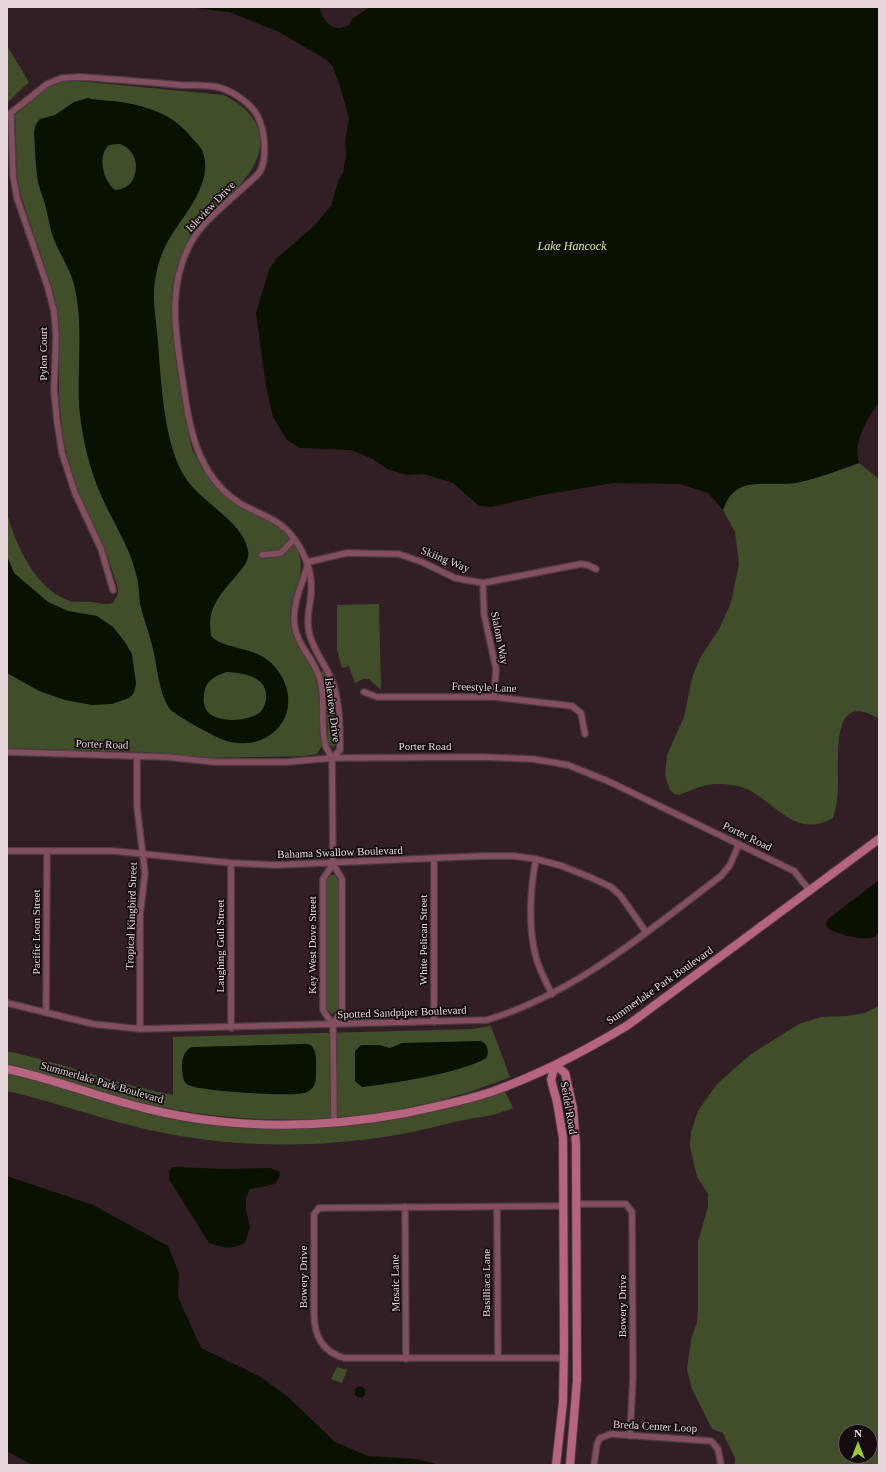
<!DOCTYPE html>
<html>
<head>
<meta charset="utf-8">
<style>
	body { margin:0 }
	#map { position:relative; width:886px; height:1472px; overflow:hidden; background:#321f25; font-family:Georgia,serif }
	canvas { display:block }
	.frame { position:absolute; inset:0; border:8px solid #e4d6da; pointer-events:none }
	.north { position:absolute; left:838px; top:1424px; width:40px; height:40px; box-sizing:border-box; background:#140c0e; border:1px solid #675d60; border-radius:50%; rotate:0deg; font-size:11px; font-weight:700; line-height:16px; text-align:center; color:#e4d6da }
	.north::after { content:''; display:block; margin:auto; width:14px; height:18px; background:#99cb35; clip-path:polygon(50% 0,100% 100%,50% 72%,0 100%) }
</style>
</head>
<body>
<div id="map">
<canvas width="886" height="1472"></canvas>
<div class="frame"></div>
<div class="north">N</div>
</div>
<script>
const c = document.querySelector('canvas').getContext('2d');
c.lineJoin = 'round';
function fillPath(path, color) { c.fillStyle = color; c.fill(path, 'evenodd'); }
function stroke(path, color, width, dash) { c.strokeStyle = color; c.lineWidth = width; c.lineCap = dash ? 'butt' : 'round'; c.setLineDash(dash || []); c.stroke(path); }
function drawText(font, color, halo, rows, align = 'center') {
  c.font = font + ' Georgia,serif'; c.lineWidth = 3.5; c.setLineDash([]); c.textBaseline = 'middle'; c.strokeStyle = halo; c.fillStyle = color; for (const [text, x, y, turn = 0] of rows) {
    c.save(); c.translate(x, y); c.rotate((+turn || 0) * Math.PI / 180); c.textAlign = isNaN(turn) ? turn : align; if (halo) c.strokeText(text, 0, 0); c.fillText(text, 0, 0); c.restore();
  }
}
const green = new Path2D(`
	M7 46 29 82 7 103Z
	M67 80 224 95C241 104 257 116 260 136 265 179 208 207 188 241 176 262 171 286 172 310 175 346 179 382 186 418 188 429 189 440 193 451 202 470 215 488 232 501 255 519 281 519 297 550 309 573 289 594 290 619 292 647 307 653 315 676 320 690 320 724 322 740L321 747 317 754 305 756 208 758 143 752 7 748V514C17 547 34 586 67 600 73 603 82 601 89 602 97 602 104 606 113 603L118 594V588L105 549 80 496 72 475 63 437 59 396V326L57 309 53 291 20 193 17 175 15 115 50 85Z
	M859 463 879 479V719C831 689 839 754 838 781 838 794 837 806 833 818 796 839 777 804 747 789 740 786 728 784 720 784 706 783 691 790 679 795L674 794 670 790 665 775 667 755 684 717 692 678 700 658 719 629 731 603 739 564 735 532 723 510C736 471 769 489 800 482 819 478 839 470 859 463Z
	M379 604 381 690 369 679H363L355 683 349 666 342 668 337 650V605Z
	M323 671C337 686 338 723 337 743L333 747 329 745 328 742 327 707 320 673Z
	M329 875H335L339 882V1005L338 1010 332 1014 326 1009 325 879Z
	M879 1006V1465H735V1458L723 1433 712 1429 692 1389 687 1370 691 1339 697 1323 698 1308V1242L708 1207V1194L697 1177 690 1146 691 1132 698 1111 717 1084 751 1054 799 1024 821 1017 847 1016 864 1013ZM846 1432H870V1456H846Z
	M491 1026 510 1077C394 1125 259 1131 138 1102 94 1091 51 1075 7 1065V1051C63 1063 117 1084 173 1095V1037L472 1029Z
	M7 1069 147 1109 243 1123 380 1117 503 1087 513 1108C504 1111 496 1115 487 1116 481 1118 475 1117 469 1119 444 1124 421 1131 396 1135 319 1148 240 1148 164 1133 111 1123 60 1103 7 1091Z
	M337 1367 347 1370 342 1383 331 1379Z`);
const water = new Path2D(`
	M188 7H319C324 22 333 35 350 24L352 19 370 7H879V403C866 419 853 443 859 463 839 470 819 478 800 482 769 489 736 471 723 510L708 493 680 484 613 483 542 495 492 507 479 506 453 483 424 474 407 475 387 469 373 459 351 450 300 448 287 440 273 417 266 386 256 313 269 270 277 258 314 226 331 206 339 179 343 173 346 155 345 141 349 118 340 86 333 67 327 60 279 32 229 12Z
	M88 98C99 101 110 100 121 102 149 107 173 114 191 137 195 141 199 145 202 150 216 182 182 216 168 241 159 257 154 277 154 296 154 311 157 327 158 343 161 381 164 441 183 474 199 503 241 518 248 550 249 554 248 559 246 563 236 578 222 589 214 606 209 616 210 625 211 636 225 651 257 645 275 667 310 709 271 758 221 739 212 735 174 715 169 708 159 692 158 672 154 654 151 637 144 621 140 604 139 594 139 583 136 574 129 545 112 521 101 495 90 471 83 441 80 415 76 374 84 330 75 289 72 272 62 258 55 242 50 230 48 216 45 204 42 195 38 185 37 175 35 161 35 146 34 132L36 124 40 119 55 115 74 102ZM120 144C144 152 140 190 115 190 103 181 97 155 109 145ZM227 672C245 673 269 677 266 700 265 705 263 710 259 713 247 722 216 723 207 711 204 707 203 700 204 696 205 681 214 676 227 672Z
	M7 556 14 573 48 602 68 611 97 616 113 627 125 642 132 654 136 684 134 693 129 698 112 704 92 705 65 700 39 691 7 673Z
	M879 880V931L875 937C859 941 843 935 828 929L826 924 828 919Z
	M481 1041C487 1043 489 1051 487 1057 468 1072 389 1084 362 1087L355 1081V1051L361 1045H379L390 1048 402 1043Z
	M306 1044 311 1045C317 1052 316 1060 316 1068 316 1079 317 1087 307 1092 297 1098 204 1091 191 1086 187 1085 186 1083 184 1081 181 1069 180 1052 192 1047Z
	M173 1167 226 1169 270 1168 280 1172 279 1178 275 1184 250 1189 246 1198V1210L250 1227 245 1243C231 1250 223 1248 209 1243L169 1179V1171Z
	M7 1176 93 1205 168 1246 179 1273 178 1297 201 1348 259 1376 287 1396 335 1442 368 1456 416 1459 440 1465H32L7 1451Z
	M354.5 1392a5.5 5.5 0 1 1 11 0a5.5 5.5 0 1 1-11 0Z`);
const minor = new Path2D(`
	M11 114 13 176 17 198 48 288 54 311 56 336 54 390 57 421 62 453 75 493 101 549 113 590
	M7 116 47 84 62 78 79 77C113 79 147 82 180 85 193 86 209 84 221 88 234 92 251 104 257 115 265 129 268 160 259 173 255 178 249 182 245 186 226 204 201 222 189 246 170 284 174 322 180 363 188 414 191 471 238 502 257 514 278 518 292 536 306 554 313 573 311 595 309 609 306 623 310 636 315 654 329 669 334 686 340 707 340 728 340 750L332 758
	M262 555 281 553 294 539
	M308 562 347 553 399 554 422 562 455 578 483 583 581 564 588 565 596 569
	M308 564C303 582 294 599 294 618 294 644 313 656 320 679 326 701 320 723 325 744 326 749 330 753 332 758L333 864 342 879V1009L333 1025 334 1123
	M483 583 484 614 496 669 494 697
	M364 692 377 697H494L572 706 581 713 585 734
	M7 752 168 757 214 762H286L332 758 481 757 533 759 568 765 610 782 794 871 810 891
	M137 756V807L145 873 140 915V1029
	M7 851H114L231 863 277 865 483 856H514L536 859 562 866 592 878 611 887 620 895 646 932
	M434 858V1022
	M536 859C530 888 528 929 536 957 539 970 546 982 552 994
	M333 864 323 879V1010L333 1025
	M7 1003 93 1024 140 1029 487 1020C576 993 648 931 721 876L730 865 739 844
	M46 1012 47 851
	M231 1028V863
	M577 1204H626L632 1212 633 1376 630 1436
	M563 1206 319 1208 314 1214V1313C314 1336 322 1351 344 1358H564
	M405 1207 406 1359
	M497 1207 498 1358
	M594 1465 597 1444 600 1438 611 1434 711 1441 718 1449 721 1465`);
const secondary = new Path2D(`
	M555 1065 565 1073 573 1108 576 1145 577 1380 570 1465
	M555 1065 551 1080 557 1102 563 1138 564 1346 563 1402 556 1465
	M7 1069C55 1079 100 1098 148 1109 234 1130 319 1129 406 1113 434 1107 464 1101 491 1092 539 1075 585 1051 628 1025L879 839`);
const streetNames = [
	["Isleview Drive",211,207,-46],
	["Pylon Court",44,354,-90],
	["Skiing Way",445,560,22],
	["Slalom Way",499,638,79],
	["Freestyle Lane",484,688,2],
	["Isleview Drive",332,710,83],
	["Porter Road",102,745,2],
	["Porter Road",425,747],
	["Porter Road",747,837,26],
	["Bahama Swallow Boulevard",340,853,-2],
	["Tropical Kingbird Street",132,916,-88],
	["Pacific Loon Street",37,932,-90],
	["White Pelican Street",424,940,-90],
	["Key West Dove Street",313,945,-90],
	["Laughing Gull Street",221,946,-90],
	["Summerlake Park Boulevard",660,986,-35],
	["Spotted Sandpiper Boulevard",402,1013,-2],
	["Summerlake Park Boulevard",102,1083,16],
	["Seidel Road",568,1108,80],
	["Bowery Drive",304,1277,-90],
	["Mosaic Lane",396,1283,-91],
	["Basilliaca Lane",487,1283,-90],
	["Bowery Drive",623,1306,-90],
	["Breda Center Loop",655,1427,3]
];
const waterNames = [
	["Lake Hancock",572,247]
];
fillPath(green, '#404f29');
fillPath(water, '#091100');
stroke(minor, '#4e3c42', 8);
stroke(secondary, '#4e3c42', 10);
stroke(minor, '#834f5f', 5.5);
stroke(secondary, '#b7647f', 8);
drawText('11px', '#e4d6da', '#140c0e', streetNames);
drawText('italic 12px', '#caf18f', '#140c0e', waterNames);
</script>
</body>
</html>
